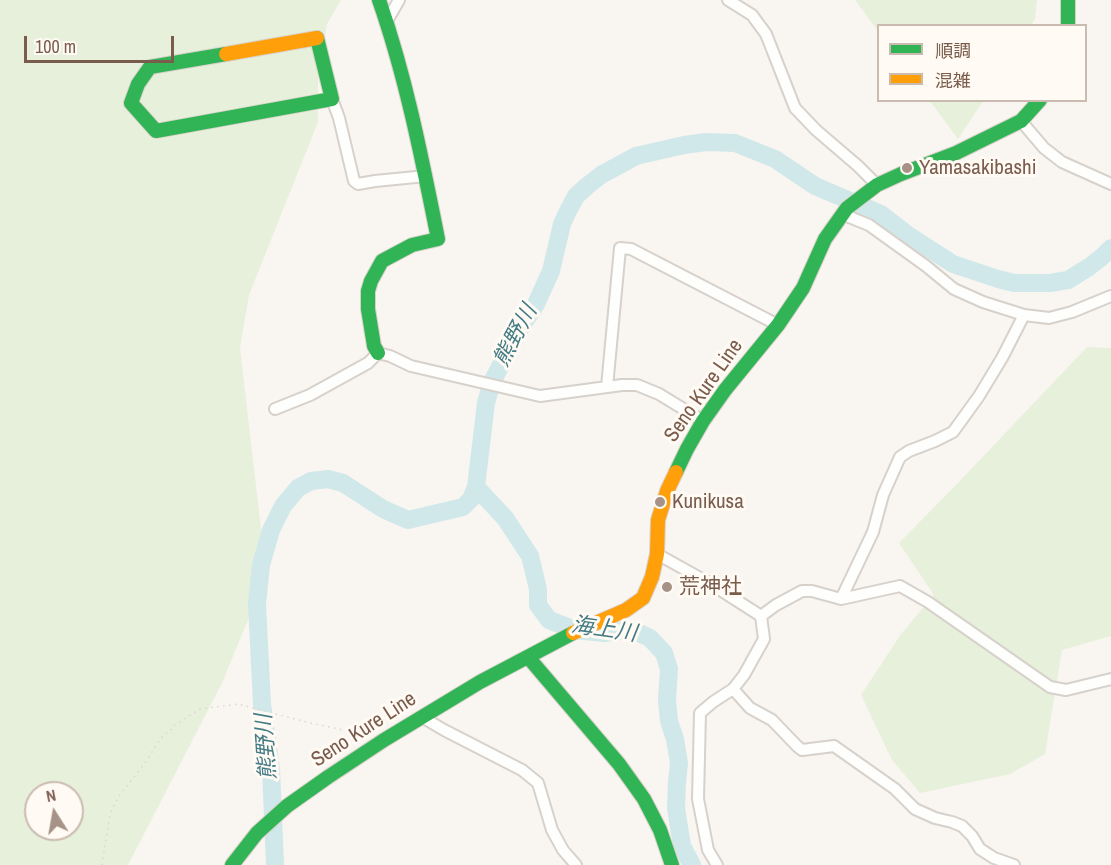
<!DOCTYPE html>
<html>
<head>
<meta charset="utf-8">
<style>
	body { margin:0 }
	#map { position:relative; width:1111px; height:865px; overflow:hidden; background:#f9f5f0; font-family:"Archivo Narrow","Noto Sans JP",sans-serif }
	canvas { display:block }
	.legend { position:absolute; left:877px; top:24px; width:210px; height:78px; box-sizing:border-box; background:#fffaf3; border:2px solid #cabbb1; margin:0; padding:8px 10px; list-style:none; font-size:18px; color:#7a5c4d }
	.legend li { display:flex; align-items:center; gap:12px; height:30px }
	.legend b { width:30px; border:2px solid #cabbb1 }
	.north { position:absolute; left:24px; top:781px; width:60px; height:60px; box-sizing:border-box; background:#fffaf3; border:2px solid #cabbb1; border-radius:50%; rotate:349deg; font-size:16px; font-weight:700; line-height:24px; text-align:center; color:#7a5c4d }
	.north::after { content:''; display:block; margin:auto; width:21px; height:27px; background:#a69286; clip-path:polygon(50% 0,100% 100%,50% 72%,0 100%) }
	.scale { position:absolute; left:24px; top:36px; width:150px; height:27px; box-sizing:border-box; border:3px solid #7a5c4d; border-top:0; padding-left:8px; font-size:18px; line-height:21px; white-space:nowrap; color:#7a5c4d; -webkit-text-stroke:4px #fffaf3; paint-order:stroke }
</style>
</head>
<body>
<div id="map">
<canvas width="1111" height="865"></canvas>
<ul class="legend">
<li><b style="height:8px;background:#30b455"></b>順調</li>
<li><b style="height:8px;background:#ff9f0a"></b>混雑</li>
</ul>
<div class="north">N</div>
<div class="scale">100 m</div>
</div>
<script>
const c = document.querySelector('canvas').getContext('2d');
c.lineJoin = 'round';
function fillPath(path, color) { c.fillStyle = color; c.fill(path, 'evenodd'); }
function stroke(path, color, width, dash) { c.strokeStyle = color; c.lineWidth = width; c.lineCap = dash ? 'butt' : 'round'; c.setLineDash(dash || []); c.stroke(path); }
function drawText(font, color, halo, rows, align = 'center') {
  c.font = font + ' "Archivo Narrow","Noto Sans JP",sans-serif'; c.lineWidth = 6; c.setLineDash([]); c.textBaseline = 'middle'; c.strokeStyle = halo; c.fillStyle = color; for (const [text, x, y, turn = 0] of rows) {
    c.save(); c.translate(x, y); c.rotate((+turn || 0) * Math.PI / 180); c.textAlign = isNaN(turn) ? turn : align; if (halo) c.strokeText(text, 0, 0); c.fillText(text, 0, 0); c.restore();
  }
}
const green = new Path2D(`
	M0 0H341L327 24 318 77V122L249 295 240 348 263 546 252 610 222 683 128 865H0ZM36 793H72V829H36Z
	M855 0H1037L1035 19 1031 25 878 26V31Z
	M930 101H983L958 139Z
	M1087 347 1111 348V636L1062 650 1045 754 1010 774 920 793 892 760 861 695 901 634 934 595 899 543 956 485Z`);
const river = new Path2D(`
	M476 487 505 518 530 556 538 589V605L549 620 575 630 604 633 628 630 639 633 650 638 664 653 669 669 667 700 669 721 675 739 679 763 677 782 676 808 682 846 692 865
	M275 865 271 769 262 704 257 604 261 565 271 530 283 506 298 488 311 481 328 479 343 483 383 509 408 520 463 507 471 499 476 487 486 403 492 382 521 327 536 304 551 271 562 224 568 211 576 196 587 186 601 175 636 156 684 145 706 142 735 143 775 159 815 186 881 214 908 235 953 264 998 279 1014 283H1050L1068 280 1089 267 1103 256 1111 248`);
const path = new Path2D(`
	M102 865 110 814 119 796 145 763 161 738 172 729 173 726 200 709 238 704 310 723 368 735`);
const street = new Path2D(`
	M728 0 752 15 766 34 795 108 816 130 858 166 877 185
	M387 21 399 0
	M332 99 339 118 354 181 358 184 375 181 426 176
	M1021 121 1044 148 1062 162 1111 184
	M842 214 869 225 926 266 954 289 983 302 1024 315 1049 318 1072 312 1111 296
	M607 387 620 248 631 249 778 325
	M275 409 310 395 368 363 378 353 390 356 411 366 540 396 622 385H637L659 394 703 421
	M657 554 711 584 761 616 764 639 744 675 733 689 713 702 700 713 698 799 708 850 717 865
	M841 599 873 532 883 495 900 457 909 451 935 441 953 432 979 396 1002 358 1024 315
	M761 616 776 605 802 591H812L841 599 900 586 928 602 1050 687 1066 690 1111 679
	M733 689 750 708 772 720 797 746 802 750 834 746 895 789 915 809 935 818 952 822 962 826 972 836 980 849 994 858 1014 865
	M422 717 444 730 522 770 538 783 552 830 563 850 576 865`);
const fast = new Path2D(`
	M1068 0V26
	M226 54 150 67 138 84 131 103 156 131 332 99 317 38
	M378 353 374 346 368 309V291L371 281 382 261 412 245 438 239C422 159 406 77 379 0
	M676 472 687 449 703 421 725 390 778 325 803 288 825 239 847 208 877 185 901 174 956 153 1021 121 1040 100
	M528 657 619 764 644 799 660 830 672 865
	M232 865 257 833 287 806 328 777 384 740 480 682 573 633`);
const slow = new Path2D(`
	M226 54 317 38
	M573 633 626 610 643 598 652 577 657 554 658 520 667 491 676 472`);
const markers = [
	[907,168,6,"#a69286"],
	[660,502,6,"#a69286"],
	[667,587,6,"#a69286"]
];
const poiNames = [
	["Yamasakibashi",919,168],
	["Kunikusa",672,502],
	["荒神社",679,587]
];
const streetNames = [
	["Seno Kure Line",704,391,-55],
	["Seno Kure Line",364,730,-33]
];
const waterNames = [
	["熊野川",516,336,-62],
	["海上川",604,630,8],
	["熊野川",267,747,-94]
];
fillPath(green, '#e7f0db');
stroke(river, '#d0e8ea', 18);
stroke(street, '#d7d1cb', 14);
stroke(fast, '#d9d2cb', 16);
stroke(slow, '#d9d2cb', 16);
stroke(path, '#dcd5d0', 1.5, [1.5, 4.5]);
stroke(street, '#fefefd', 10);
stroke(fast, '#30b455', 14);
stroke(slow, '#ff9f0a', 14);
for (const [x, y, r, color] of markers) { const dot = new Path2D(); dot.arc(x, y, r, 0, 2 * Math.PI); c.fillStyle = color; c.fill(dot); stroke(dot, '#fffaf3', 2); }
drawText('21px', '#7a5c4d', '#fffaf3', poiNames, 'left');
drawText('21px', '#7a5c4d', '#fffaf3', streetNames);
drawText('italic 22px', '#437c86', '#fffaf3', waterNames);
</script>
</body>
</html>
